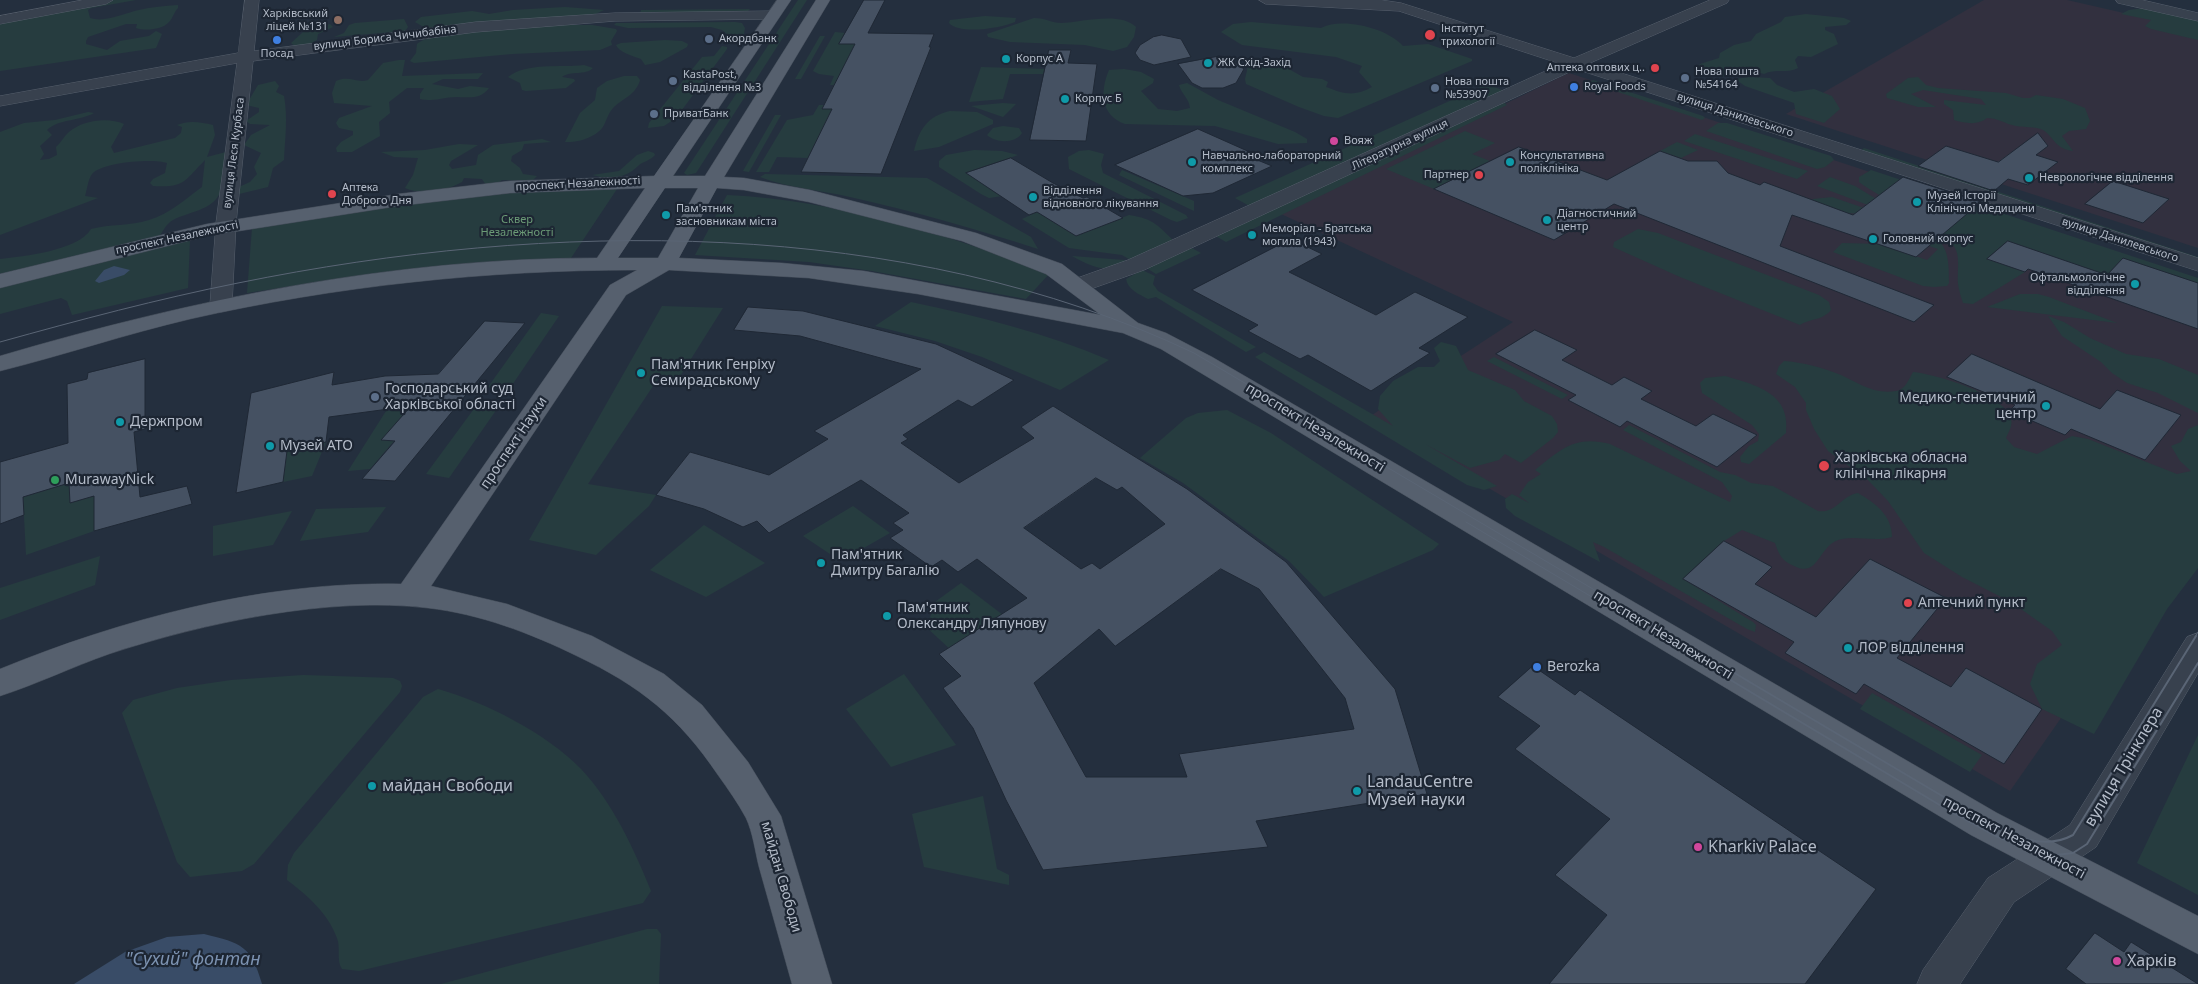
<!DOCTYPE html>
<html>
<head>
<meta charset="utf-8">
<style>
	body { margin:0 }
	canvas { display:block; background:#242f3e }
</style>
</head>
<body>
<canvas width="2198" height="984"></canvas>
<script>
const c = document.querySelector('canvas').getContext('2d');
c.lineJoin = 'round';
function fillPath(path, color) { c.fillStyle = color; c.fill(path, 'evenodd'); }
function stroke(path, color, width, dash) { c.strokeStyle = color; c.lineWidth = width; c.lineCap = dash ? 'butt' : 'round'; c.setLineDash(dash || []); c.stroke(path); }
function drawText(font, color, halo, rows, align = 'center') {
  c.font = font + ' "Noto Sans",sans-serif'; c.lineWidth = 4.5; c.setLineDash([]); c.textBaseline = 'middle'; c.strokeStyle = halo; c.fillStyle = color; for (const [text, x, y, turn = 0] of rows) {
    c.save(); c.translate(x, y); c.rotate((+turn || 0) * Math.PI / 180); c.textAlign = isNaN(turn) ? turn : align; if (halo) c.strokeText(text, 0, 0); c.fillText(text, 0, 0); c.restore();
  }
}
const medical = new Path2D(`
	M1984 0H2067L2198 30V248L1786 114Z
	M1569 73 2198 280V513L2061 718 2010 791 1368 418 1395 399 1513 322 1279 213Z`);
const green = new Path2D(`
	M113 0H136L91 8 88 10 90 18C105 23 125 13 139 10 152 7 165 6 178 5V8C174 12 173 18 169 22 162 30 145 31 136 28L137 24H126L88 37 86 41V44L107 50 120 41 149 36 156 31 162 34 156 48 0 71V21Z
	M798 0H807L696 173 687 175 684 173Z
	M565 7 604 10 589 17 427 29 415 22 421 17 472 11 489 14 513 10Z
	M2144 8 2198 19V40L2151 29 2145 26 2151 20 2121 14 2129 10Z
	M750 9 747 12 640 14 641 10Z
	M1806 14 1844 18 1851 21 1846 25 1825 27V30L1834 34 1838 44 1811 57 1798 56 1795 60 1798 68C1787 74 1775 68 1764 74L1739 67 1726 69 1729 71 1725 76C1716 77 1704 74 1698 67L1700 64 1719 58 1720 53 1734 45 1751 41 1756 34 1781 22 1785 17Z
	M985 16 1016 18 1015 22C1001 28 960 35 949 23L950 20Z
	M1034 18C1045 18 1052 23 1061 23 1082 22 1120 11 1136 27L1134 37 1127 47 1113 51 1085 45 1010 42 988 37 987 34Z
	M404 19 408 27 405 31 334 37 344 33 349 25 355 23Z
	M735 22 742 23 745 28 744 34 739 38H732L722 30 711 27 628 28 614 25 616 23H629Z
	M1251 22 1321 28C1342 17 1387 28 1403 46L1428 44 1472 59V61L1338 118 1324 116 1299 107 1246 84 1245 79 1249 62 1278 63 1303 77 1322 79 1328 82 1326 87C1344 94 1354 97 1372 87L1359 72 1362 66 1336 57 1242 45 1221 32 1233 24Z
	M330 24 333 27 318 34 317 40 308 45 296 47 291 43 303 32Z
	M556 25H592L616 29 617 31 611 41 612 45 600 50 512 54 414 63 410 61 416 53 417 44C438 27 526 28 556 25Z
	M835 32 845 33 839 44H861L834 85H830L834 76 819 74 813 71Z
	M820 36H825L801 79H795Z
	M665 40 682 41 688 44 687 47 660 62 645 65 641 59C632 56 619 52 616 45L621 43Z
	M722 46 727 47V49L676 118 664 126 648 128 649 123 702 57 714 56Z
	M399 60H405L402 76 483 73 478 79H443L432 84 458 89 470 86 489 88C480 100 469 97 456 97 442 97 437 102 420 99V94L424 88H407L389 102 390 113 379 122 380 136 352 152H337L336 148 341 142 353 135V131L339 128 336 123 339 118 372 106 334 103 332 93 336 81C350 75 356 84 368 80L383 63Z
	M584 65 593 68C585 76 571 70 562 77L574 79 575 81 566 88 526 91 522 90 520 83 508 77C527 62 561 68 584 65Z
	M981 67 1045 69 1043 74H1010L1003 99 969 102Z
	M1124 69 1141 72 1154 79 1153 83 1141 91 1158 109 1177 111 1190 108C1189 98 1182 95 1179 85L1187 83 1218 100 1295 132 1307 139V143L1278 144 1215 126 1125 124C1100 115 1100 91 1109 70Z
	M624 76H637L640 80C636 95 623 98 613 108 608 114 607 119 604 125 598 137 577 143 565 142L580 113 595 100 597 88 607 81Z
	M1750 77 1770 78 1777 85 1794 92 1814 89 1832 96 1840 109 1824 123 1796 114 1794 103 1745 86 1735 79Z
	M1918 77 1926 85 1938 88 2006 93 2023 98H2030L2036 95 2063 99 2085 108 2090 121 2086 129 2069 131 2062 136 2073 151C2055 149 2054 137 2043 130 2035 126 2024 128 2016 126 2005 124 1998 118 1987 118 1977 126 1965 123 1954 120L1953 110 1944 104V100L1986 105 1981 99 1923 90 1911 94 1936 107H1918L1887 98 1886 94 1908 78Z
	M1593 80 1703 116 1705 118 1702 120 1588 82Z
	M275 81 279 86 276 92 284 96C288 118 285 138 284 160L273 168 268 187 239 194V187L250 182 257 174 254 167 261 153 244 145 251 135 270 125 250 124 246 121 259 112V108L246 105 258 85Z
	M1487 84 1507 92 1253 208 1235 198Z
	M1503 102 1507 105 1226 242 1214 235Z
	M1003 103 1016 104 1003 117 971 106Z
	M819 105H824L822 109H832L808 158 777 157 769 172H756L787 120 813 115Z
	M950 111 977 112 993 120V124L939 147 914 151C919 129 928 116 950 111Z
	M88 112 94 113C80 121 58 119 47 130L52 135 40 146 44 154 40 160 49 159 57 155 56 147C61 143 64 136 69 132 83 120 108 117 124 124L111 147 114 153 175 138 181 133 182 127 177 125C189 120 200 122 213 125L215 135 207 157 226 152C224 164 225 179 221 190 214 212 186 211 170 222 165 226 162 233 158 238L0 278V259C24 256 78 251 91 229 110 224 130 226 149 220 168 215 187 198 202 187L205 160C184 181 185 188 153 186L150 183 153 179 165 173 167 163C154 158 101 162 92 174 88 179 87 190 85 196L98 198 0 235V132L24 123 55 120Z
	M775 115H781L749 172 743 171Z
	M1718 123H1727L1831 156 1834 160 1825 167 1817 169 1706 131Z
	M1003 126 1019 128 1022 133C1015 144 996 143 987 135L993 128Z
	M1465 131 1495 143 1472 154 1490 161 1434 189 1386 169Z
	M1695 134 1808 171 1797 179 1684 141Z
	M542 139 551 142 524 144 522 150 512 156 511 161 520 168 523 174 537 176 532 181 502 180 496 184 486 185 482 179 464 178 462 182C446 191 422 196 405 188L413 175 418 158 394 157 381 152 425 150 459 144 478 145 451 161 449 165 452 169 476 165 478 155 493 145Z
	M1677 142 1698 150 1681 158 1660 151Z
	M1864 148 2198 257V262L1859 152Z
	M974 150 1002 151 1018 155 967 173 1002 196 989 198 981 194 939 167V161L946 155Z
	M1089 150 1104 154 1101 165 1103 173 1186 215 1188 218 1177 222 1171 220 1069 169 1068 157 1079 151Z
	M648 151 654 153 655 155C650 161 643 161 638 166 626 178 610 180 592 175L619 171 637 155Z
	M1122 170 1194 201V211L1119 175Z
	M1871 170 2198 278V283L2123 258 2107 275 2008 241 1987 259 2025 272 1973 304 1963 303C1961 297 1959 291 1958 284 1957 273 1960 260 1956 250 1945 225 1882 200 1859 182V177Z
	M765 174 927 178 1031 237 1038 249C976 229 913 211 850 197 820 190 788 188 760 177Z
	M1830 177 1855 186 1916 223 1817 186Z
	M617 189 571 258C463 264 354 276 247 293L252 228 407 204 510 193Z
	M727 195C838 200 947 235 1050 273L1026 299 872 271 809 262 695 255Z
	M1832 197 1922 228C1948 242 1949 255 1949 283L1947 286 1934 287 1923 286 1833 252 1842 243 1880 244 1927 260 1938 249 1895 234 1876 214 1840 213 1811 202 1813 199Z
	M1037 212 1076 236 1129 215C1155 219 1158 226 1176 243L1134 262 1122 255 1069 248 1022 219Z
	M1638 229 1658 233 1819 295 1829 302 1831 310C1822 321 1811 318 1800 325L1680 277 1613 247 1614 242Z
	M190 239 188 288 72 315 67 301 61 298 0 314V283Z
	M1190 247 1201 253 1156 274 1145 267Z
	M1072 256 1124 260 1134 265C1107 272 1095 269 1072 256Z
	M1142 270 1155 276 1153 284 1158 291 1256 347 1246 352 1156 297 1148 299C1139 294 1128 290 1126 279Z
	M2020 294H2038L2049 297 2117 323 1987 307Z
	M911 302C979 316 1045 333 1109 360L1060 390 982 357 935 341 875 326Z
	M662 306 723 308 679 378 659 377 588 484 656 495 649 506 596 555 529 540Z
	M541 313 559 316 508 391 488 387Z
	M2048 316 2064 322 2090 338 2126 354 2159 359 2198 375V413L2158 393 2127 383 2112 373 2101 362 2062 336Z
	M1441 342 1456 346 1468 370 1515 390 1524 401 1552 416 1557 424 1558 432 1553 438 1521 463 1505 454 1499 460 1470 468 1425 444 1497 486 1484 490 1467 485 1255 357 1264 352 1393 426 1378 409 1380 396 1393 381 1418 367H1434L1440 361 1434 348Z
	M1494 357 1568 395 1562 399 1487 361Z
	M1784 361C1802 362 1824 368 1841 375 1858 383 1875 395 1896 391 1905 390 1909 379 1913 372 1935 374 2002 394 2010 416 2014 424 2009 431 2006 438L2014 447 2037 454 2072 436 2088 439 2177 474 2191 471 2180 461 2171 446 2181 442 2188 429 2198 425V568L2167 609 2094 734 2042 709 2030 684 2037 664 2062 645 2052 631 2011 602 1962 577 1924 553 1888 501 1868 480 1828 451 1814 429 1806 410V403L1795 387 1776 374 1779 366Z
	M1725 376C1756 385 1791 393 1786 433L1749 464 1741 462 1740 457 1749 446 1758 441 1759 434 1752 425 1702 393 1700 383 1705 378Z
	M479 402 499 406 449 478 426 474Z
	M401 407H410L382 440 394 441 370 469 348 471 386 411 399 410Z
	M1227 410 1271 433 1439 544 1433 550 1324 597 1289 561 1183 483 1140 458 1186 418 1198 413Z
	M1629 425 1720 472 1735 475 1751 483 1773 486 1818 511C1836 514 1842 495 1858 493 1875 503 1892 515 1892 537 1875 542 1859 536 1842 539 1818 543 1820 579 1794 566 1782 561 1779 555 1775 543L1742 530 1724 541 1683 579 1753 622 1756 625 1755 632 1747 629 1604 547 1593 542 1600 562 1515 516 1506 508 1505 499 1512 494 1529 503 1519 495 1528 482 1541 474 1535 470C1561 449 1575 435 1610 444L1730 502 1732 496 1722 482 1623 430Z
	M326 442 312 476 283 482 287 451Z
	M69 483 70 503 94 496V531L26 555 23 497Z
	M853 506 890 533 855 553 846 550 830 554 803 536Z
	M386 507 368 532 300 541 316 509Z
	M292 511 273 545 213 556V526Z
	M704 525 765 563 706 597 650 570Z
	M100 556 95 585 0 620V588Z
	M961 583 1003 615 952 651 925 626 931 615 928 607Z
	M904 674 956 745 891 767 846 709Z
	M303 675 393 678 400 681 402 686 400 692 254 864 242 871 190 877 177 862 122 713 133 700 177 688 231 680Z
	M438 689C485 702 546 733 581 769 613 803 634 849 651 891L643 903 359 971 342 969C336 960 341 948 337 938 328 913 308 896 287 880L288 865 294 853 423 697Z
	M1872 693 1982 755 1970 772 1860 709Z
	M2198 735V895L2137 863Z
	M983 796 997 869 1009 875V885L924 867 912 814Z
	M647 929H657L661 934 659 984H441Z`);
const water = new Path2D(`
	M114 266 130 270 124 275 99 283 95 281 104 270Z
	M204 934C242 943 251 946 262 984H74L125 952 167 937Z`);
const building = new Path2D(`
	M864 0H885L868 33 934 34 929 47H931L881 174 801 172 832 109H822L855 44H839Z
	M1162 35 1181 39 1191 57 1154 65 1140 60 1135 53 1140 45 1153 37Z
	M1049 50H1071L1068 63 1097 64 1086 141 1030 140Z
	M1220 56 1230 58 1244 69 1236 83 1223 88H1202L1192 83 1178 64Z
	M1198 129 1261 157 1255 159 1272 166 1213 193 1183 196 1115 165Z
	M2038 133 2048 146 2036 155 2058 162 2028 185 2008 179 1994 191 1918 166 1946 146 1998 162Z
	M1519 147 1607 180 1660 151 1688 161H1717L1728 173 1760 185 1764 182 1853 215 1903 177 1981 202 1916 257 1792 215 1780 246 1934 305 1914 322 1614 204 1554 240 1434 189Z
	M1011 158 1053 183 1083 198 1087 197 1123 218 1076 236 1037 212 1029 215 966 173Z
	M2113 181 2169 199 2143 223 2085 204Z
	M1291 239 1322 254 1289 272 1376 315 1415 292 1468 317 1419 348 1430 353 1371 391 1308 355 1300 359 1248 331 1258 325 1192 290Z
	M2008 241 2107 275 2123 258 2198 283V329L2028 269 2025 272 1987 259Z
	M748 307 803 311 936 344 1014 380 972 407 958 400 903 435 908 439 901 443 959 483 1034 438 1021 427 1053 406 1187 489 1286 562 1395 689 1427 794 1256 821 1268 847 1043 870 1006 800 973 728 943 688 961 676 939 654 1027 598 977 559 958 572 942 560 931 567 890 538 903 530 893 523 909 513 861 480 769 533 757 521 743 527 704 509 656 495 690 452 769 475 828 439 814 431 921 369 800 336 734 330ZM1096 478 1117 490 1122 487 1165 524 1100 569 1092 563 1081 569 1024 528ZM1221 569 1259 589 1345 698 1354 729 1179 754 1187 777H1086L1034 683 1099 629 1115 646Z
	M485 321 525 323 395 481 362 479 395 441 381 440 411 406 329 417 326 442 287 451 283 482 236 493 251 393 334 372 332 385 385 376 438 374Z
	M1535 330 1577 350 1562 360 1612 385 1624 377 1652 391 1641 399 1696 426 1713 414 1757 435 1717 467 1627 421 1620 427 1568 400 1576 395 1496 354Z
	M1972 354 2100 409 2117 390 2181 415 2145 460 2071 429 2065 435 2009 411 2015 405 1947 377Z
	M145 359V429L134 432 140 497 187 486 192 504 94 531V496L70 503 69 483 23 497 24 515 0 524V462L68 443 67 384 87 379 88 373Z
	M1724 541 1772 567 1755 584 1816 617 1870 559 1946 598 1897 658 1951 687 1966 668 2042 709 2004 764 1864 684 1856 694 1785 653 1794 642 1683 579Z
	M1533 666 1575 695 1580 690 1876 889 1805 984H1549L1607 915 1555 875 1610 819 1515 749 1540 726 1498 697Z
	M2095 933 2124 952 2131 942 2198 984H2086L2066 969Z`);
const minor = new Path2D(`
	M83 0H113L106 4 0 24V16Z
	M245 0H259L254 51 476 22 615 13 773 11 780 15 773 19 615 21 476 32 253 61 236 223 232 305 229 310 221 312 213 310 210 305 216 223 237 63 0 106V96L238 53Z
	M1259 0H1381L1401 3 1574 58 1710 0H1729L1727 3 1590 63 2198 258V271L1576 69 1144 270 1085 291 1077 293 1069 291 1066 286 1069 281 1128 260 1561 64 1399 11 1266 4Z
	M2116 0H2142L2198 13V21L2118 3Z
	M2198 633V673L2096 847 2014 902 1960 984H1917L1923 970 1988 878 2070 825 2187 637Z`);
const major = new Path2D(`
	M777 0H791L673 176H705L816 0H830L724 177 744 178 810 190 976 233 1062 264 1138 323 1166 333 1212 357 1997 813 2198 916V954L1971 835 1161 349 1123 333 918 294 809 278 669 270 626 295 431 586 507 604 592 636 664 674 702 705 748 762 781 816 832 984H792C781 945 770 906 759 867 755 851 753 833 746 818 738 803 728 789 718 775 679 717 640 686 577 656 530 633 480 614 428 608 329 596 203 623 109 654 72 667 37 684 0 696V669C125 618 265 581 401 584L610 285 637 270C487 270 336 286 190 319 126 334 64 355 0 371V356C193 299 394 258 597 258L645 188 510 193 398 206 207 236 0 288V274L207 224 398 194 510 181 654 176ZM665 188H698L658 258H618ZM717 188 744 190 809 202 962 241 1046 274 1101 315 864 271 782 263 679 258Z`);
const tramFar1 = new Path2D(`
	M0 342C79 320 158 299 238 283 548 220 903 215 1194 353L1674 637
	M1466 522 1659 637
	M2195 637 2198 632`);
const tram = new Path2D(`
	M1657 636 1948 810 1998 837 2037 852 2056 855 2073 853 2087 844 2198 663
	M1672 636 1976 816C2006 832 2040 853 2073 835L2196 636`);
const markers = [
	[338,20,5,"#8d6e63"],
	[1430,35,6,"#e0444e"],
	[709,39,5,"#5c6f8a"],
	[277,40,5,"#3f7fe0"],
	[1006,59,5,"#0f9aa8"],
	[1208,63,5,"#0f9aa8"],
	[1655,68,5,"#e0444e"],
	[1685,78,5,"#5c6f8a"],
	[673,81,5,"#5c6f8a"],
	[1574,87,5,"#3f7fe0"],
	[1435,88,5,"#5c6f8a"],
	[1065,99,5,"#0f9aa8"],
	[654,114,5,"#5c6f8a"],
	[1334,141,5,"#d1479c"],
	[1192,162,5,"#0f9aa8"],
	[1510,162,5,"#0f9aa8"],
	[1479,175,5,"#e0444e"],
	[2029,178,5,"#0f9aa8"],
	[332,194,5,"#e0444e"],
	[1033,197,5,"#0f9aa8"],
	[1917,202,5,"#0f9aa8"],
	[666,215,5,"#0f9aa8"],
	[1547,220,5,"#0f9aa8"],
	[1252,235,5,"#0f9aa8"],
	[1873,239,5,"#0f9aa8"],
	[2135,284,5,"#0f9aa8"],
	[641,373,5,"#0f9aa8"],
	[375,397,5,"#5c6f8a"],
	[2046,406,5,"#0f9aa8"],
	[120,422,5,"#0f9aa8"],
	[270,446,5,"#0f9aa8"],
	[1824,466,6,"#e0444e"],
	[55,480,5,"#2e9e5b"],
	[821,563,5,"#0f9aa8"],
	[1908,603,5,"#e0444e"],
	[887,616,5,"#0f9aa8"],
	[1848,648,5,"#0f9aa8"],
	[1537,667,5,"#3f7fe0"],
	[372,786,5,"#0f9aa8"],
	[1357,791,5,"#0f9aa8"],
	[1698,847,5,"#d1479c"],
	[2117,961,5,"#d1479c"]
];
const farPoinames = [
	["Харківський",328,14,"right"],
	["ліцей №131",328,27,"right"],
	["Інститут",1441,29],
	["трихології",1441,42],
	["Акордбанк",719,39],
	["Посад",277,54,"center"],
	["Корпус А",1016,59],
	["ЖК Схід-Захід",1218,63],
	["Аптека оптових ц‥",1645,68,"right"],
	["Нова пошта",1695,72],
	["№54164",1695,85],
	["KastaPost,",683,75],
	["відділення №3",683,88],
	["Нова пошта",1445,82],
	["№53907",1445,95],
	["Royal Foods",1584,87],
	["Корпус Б",1075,99],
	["ПриватБанк",664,114],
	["Вояж",1344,141],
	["Навчально-лабораторний",1202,156],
	["комплекс",1202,169],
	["Консультативна",1520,156],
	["поліклініка",1520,169],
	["Партнер",1469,175,"right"],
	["Неврологічне відділення",2039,178],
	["Аптека",342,188],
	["Доброго Дня",342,201],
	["Відділення",1043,191],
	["відновного лікування",1043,204],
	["Музей Історії",1927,196],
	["Клінічної Медицини",1927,209],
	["Пам'ятник",676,209],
	["засновникам міста",676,222],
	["Діагностичний",1557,214],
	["центр",1557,227],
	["Меморіал - Братська",1262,229],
	["могила (1943)",1262,242],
	["Головний корпус",1883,239],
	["Офтальмологічне",2125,278,"right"],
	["відділення",2125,291,"right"]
];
const farStreetnames = [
	["вулиця Бориса Чичибабіна",385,38,-7],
	["вулиця Данилевського",1735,115,18],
	["Літературна вулиця",1400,145,-25],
	["вулиця Леся Курбаса",234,153,-83],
	["проспект Незалежності",578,184,-3],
	["проспект Незалежності",177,238,-12],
	["вулиця Данилевського",2120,240,18]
];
const farParknames = [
	["Сквер",517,220],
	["Незалежності",517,233]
];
const poiNames = [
	["Пам'ятник Генріху",651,365],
	["Семирадському",651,381],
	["Господарський суд",385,389],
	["Харківської області",385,405],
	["Медико-генетичний",2036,398,"right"],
	["центр",2036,414,"right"],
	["Держпром",130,422],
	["Музей АТО",280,446],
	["Харківська обласна",1835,458],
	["клінічна лікарня",1835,474],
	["MurawayNick",65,480],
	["Пам'ятник",831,555],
	["Дмитру Багалію",831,571],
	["Аптечний пункт",1918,603],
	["Пам'ятник",897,608],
	["Олександру Ляпунову",897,624],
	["ЛОР відділення",1858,648],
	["Berozka",1547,667]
];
const streetNames = [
	["проспект Незалежності",1315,428,31],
	["проспект Науки",514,443,-56],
	["проспект Незалежності",1663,635,31],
	["проспект Незалежності",2014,838,28],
	["майдан Свободи",781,877,74]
];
const nearStreetnames = [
	["вулиця Трінклера",2124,767,-59]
];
const nearPoinames = [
	["LandauCentre",1367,782],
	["Музей науки",1367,800],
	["майдан Свободи",382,786],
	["Kharkiv Palace",1708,847],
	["Харків",2127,961]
];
const nearWaternames = [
	["\"Сухий\" фонтан",193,960]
];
fillPath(medical, '#32303f');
fillPath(green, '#263c3f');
fillPath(water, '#394c67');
fillPath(building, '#455162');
stroke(building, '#1f2835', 1);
stroke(minor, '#565f6c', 1);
stroke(major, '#414a57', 1);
fillPath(minor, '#38414e');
fillPath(major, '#56606e');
stroke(tramFar1, '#5a6575', 1);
stroke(tram, '#5a6575', 2);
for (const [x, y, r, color] of markers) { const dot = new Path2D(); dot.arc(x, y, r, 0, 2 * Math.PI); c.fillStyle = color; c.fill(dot); stroke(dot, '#1d2633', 2); }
drawText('11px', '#b4bcc9', '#1d2633', farPoinames, 'left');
drawText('11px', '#b4bcc9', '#1d2633', farStreetnames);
drawText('11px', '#6b9a76', '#1d2633', farParknames);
drawText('14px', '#b4bcc9', '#1d2633', poiNames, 'left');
drawText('14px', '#b4bcc9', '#1d2633', streetNames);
drawText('16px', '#b4bcc9', '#1d2633', nearStreetnames);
drawText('16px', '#b4bcc9', '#1d2633', nearPoinames, 'left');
drawText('italic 18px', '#7c92b1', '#1d2633', nearWaternames);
</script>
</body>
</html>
